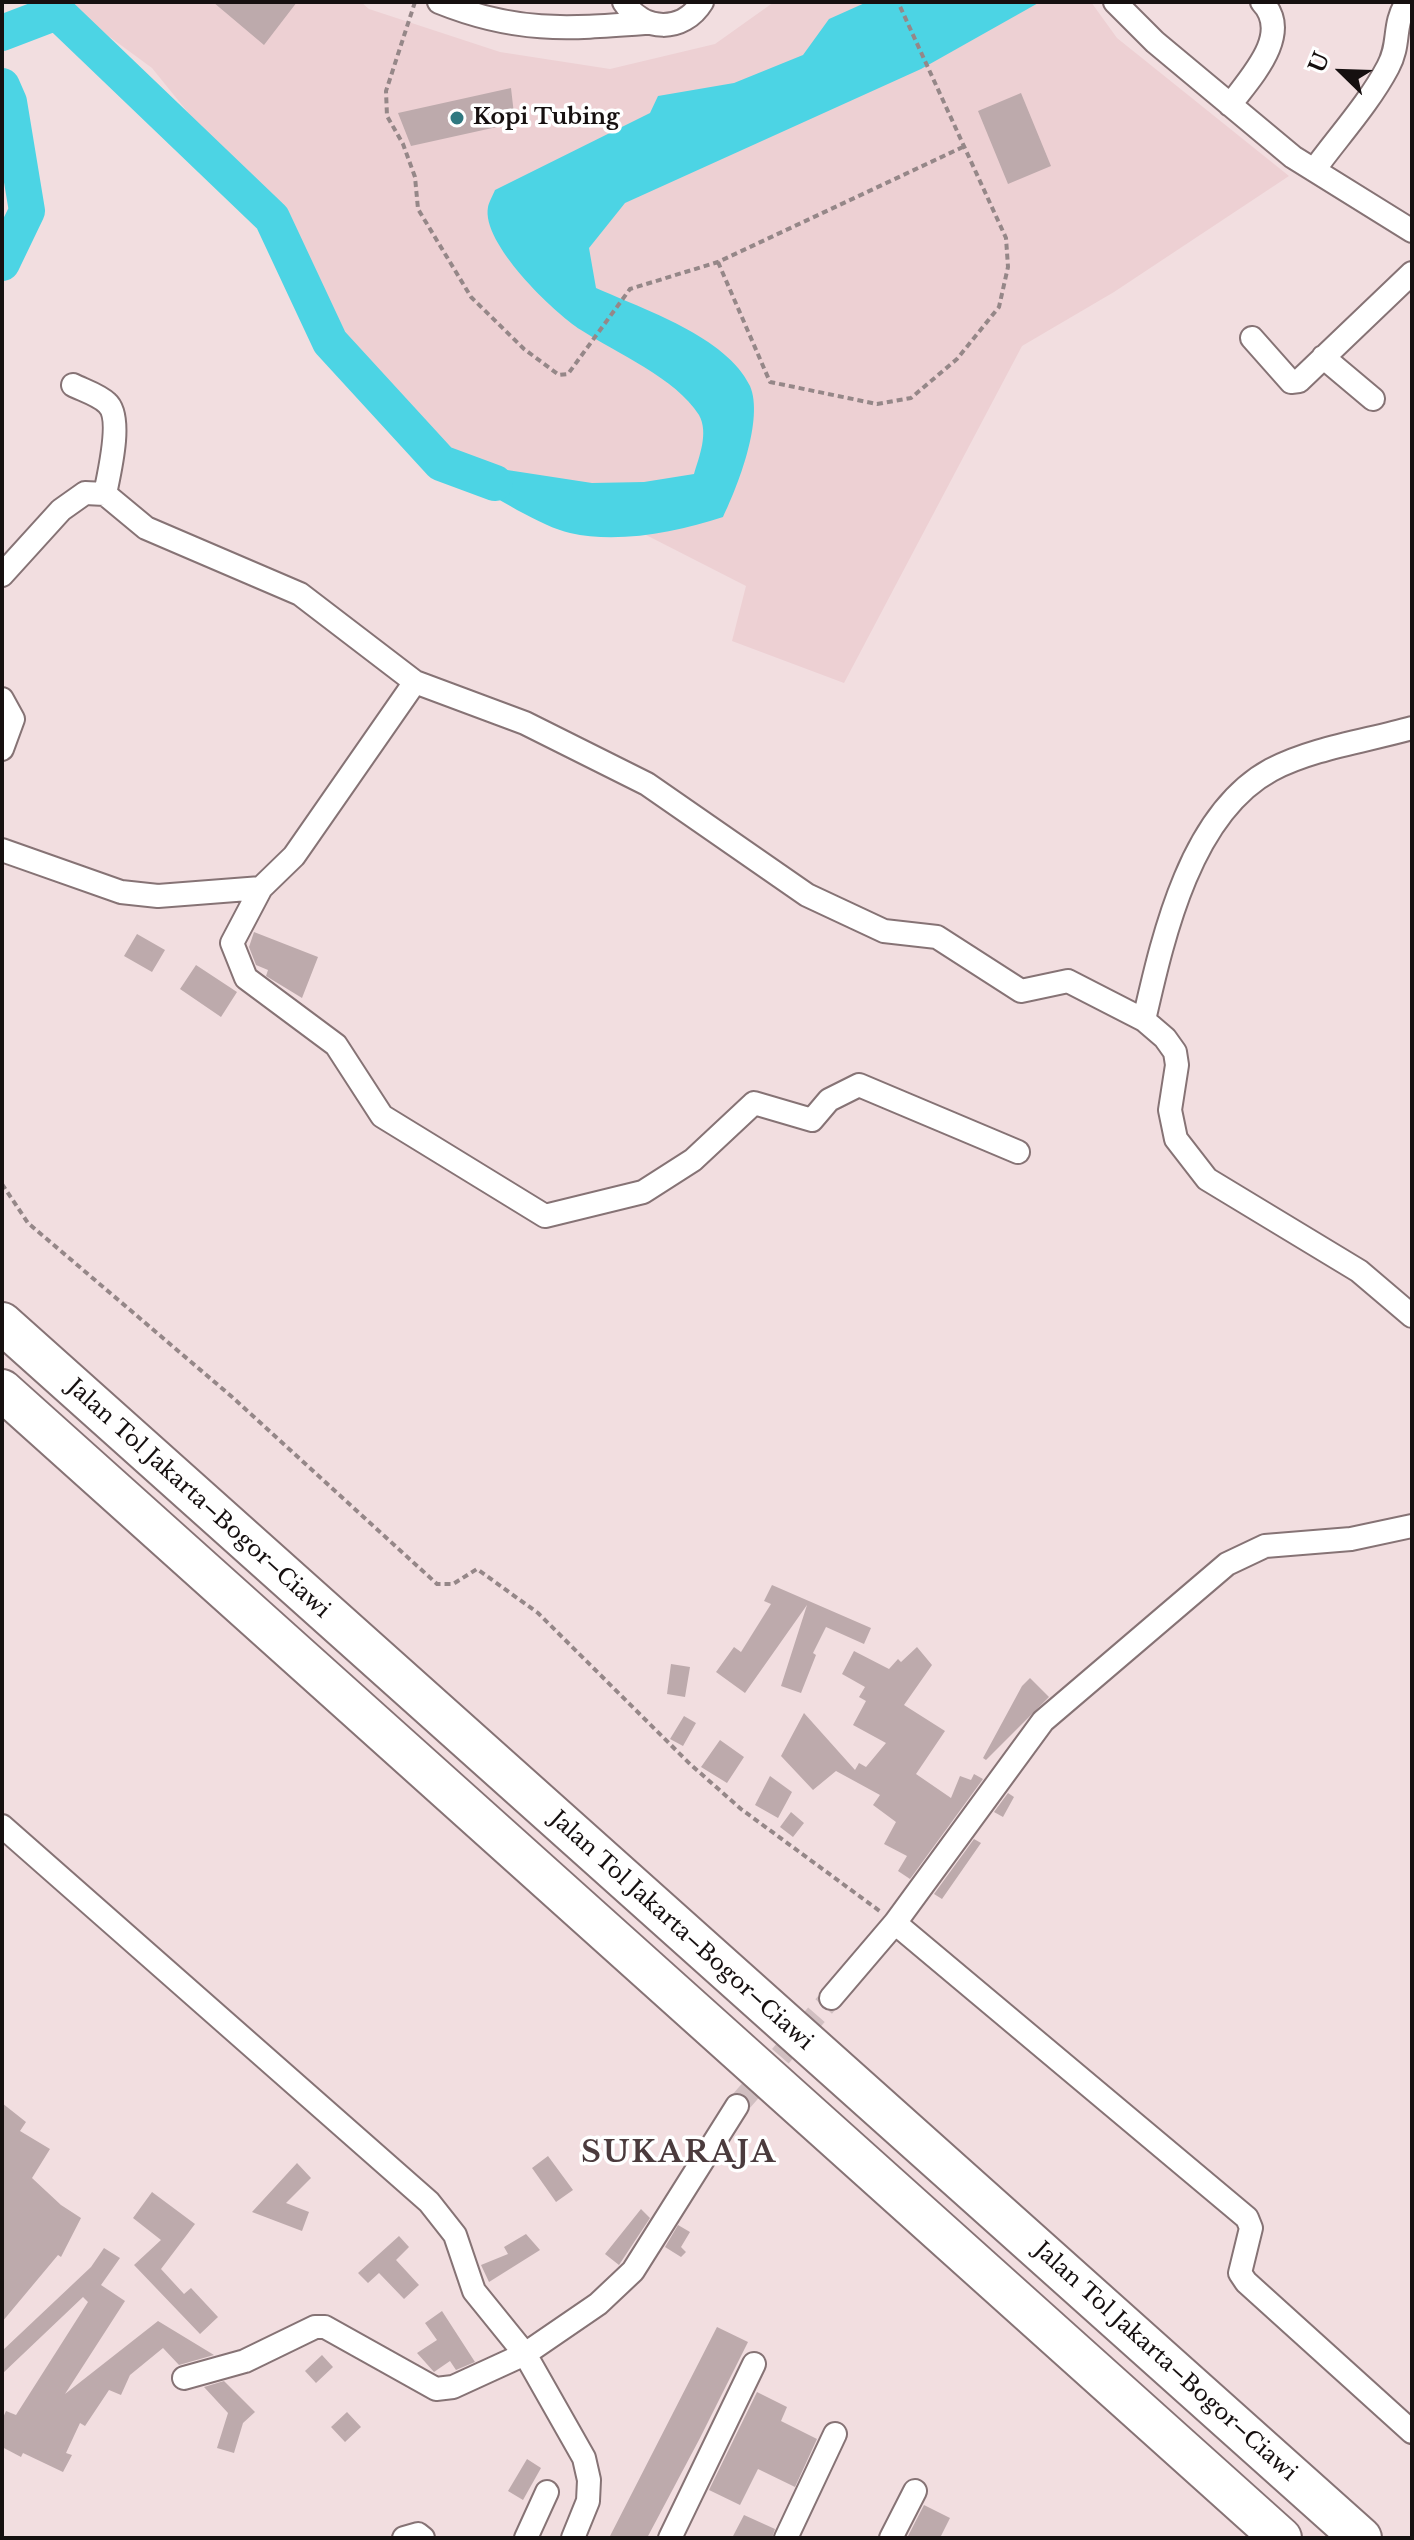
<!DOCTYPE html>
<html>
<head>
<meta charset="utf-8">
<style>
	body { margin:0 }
	#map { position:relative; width:1414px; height:2540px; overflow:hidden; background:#f2dee0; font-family:"Libre Baskerville",serif }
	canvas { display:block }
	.frame { position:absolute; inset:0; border:4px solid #161010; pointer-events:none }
	.north { position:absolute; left:1302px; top:32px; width:80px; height:80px; -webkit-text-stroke:6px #fff; paint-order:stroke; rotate:293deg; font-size:22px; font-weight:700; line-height:32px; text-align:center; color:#161010 }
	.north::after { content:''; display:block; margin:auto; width:28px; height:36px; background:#161010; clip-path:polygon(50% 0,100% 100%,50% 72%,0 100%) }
</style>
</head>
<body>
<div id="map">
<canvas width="1414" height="2540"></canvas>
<div class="frame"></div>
<div class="north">U</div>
</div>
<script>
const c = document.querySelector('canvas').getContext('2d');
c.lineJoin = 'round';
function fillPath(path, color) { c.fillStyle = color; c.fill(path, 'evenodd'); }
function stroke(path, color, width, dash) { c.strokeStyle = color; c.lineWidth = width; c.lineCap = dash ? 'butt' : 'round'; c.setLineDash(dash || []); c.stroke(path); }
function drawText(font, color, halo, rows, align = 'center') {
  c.font = font + ' "Libre Baskerville",serif'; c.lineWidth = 7; c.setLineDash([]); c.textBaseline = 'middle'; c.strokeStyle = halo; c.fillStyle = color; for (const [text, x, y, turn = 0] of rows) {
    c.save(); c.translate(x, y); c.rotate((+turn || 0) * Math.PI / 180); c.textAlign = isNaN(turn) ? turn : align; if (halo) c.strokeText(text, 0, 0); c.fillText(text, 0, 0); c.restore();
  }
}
const built = new Path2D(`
	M62 2H361L369 9 500 52 610 69 715 44 774 2H1091L1117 38 1289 176 1114 292 1022 346 844 683 732 641 746 586 554 488 447 450 347 356 228 162 152 68Z`);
const water = new Path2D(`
	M867 2H1040L921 69 625 203 589 248 596 288C643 309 727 337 750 386 764 419 738 486 723 517 677 532 618 544 570 533 542 527 492 495 465 480L452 467 455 462 592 483 644 482 694 474C699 457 709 433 699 415 676 378 616 353 581 330 553 312 481 243 488 207 489 202 493 195 495 190L650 113 658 96 734 83 803 55 829 19Z`);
const river = new Path2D(`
	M2 33 57 12 272 218 330 342 441 463 495 483
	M2 86 9 102 27 211 2 263`);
const building = new Path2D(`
	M213 2H297L264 45Z
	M511 88 515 123 411 146 398 113Z
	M1021 93 1051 166 1008 184 978 111Z
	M254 932 318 957 302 998 266 976 268 970 256 965 249 947Z
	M137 934 165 950 152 972 124 956Z
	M196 965 237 992 221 1017 180 989Z
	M772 1585 871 1628 864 1644 826 1627 813 1653 816 1655 801 1693 781 1686 807 1605 745 1693 716 1672 734 1647 741 1652 771 1604 764 1601Z
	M917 1647 932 1665 904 1705 945 1731 916 1774 951 1798 960 1776 971 1780 974 1774 983 1779 910 1879 898 1871 907 1856 884 1844 896 1822 873 1805 880 1795 836 1771 813 1790 781 1756 804 1713 855 1770 859 1763 866 1767 886 1743 853 1725 866 1701 859 1697 865 1687 842 1674 854 1651 889 1669 898 1659 901 1662Z
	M671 1664 690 1667 685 1697 667 1694Z
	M1030 1678 1049 1697 986 1760 983 1758 1022 1686Z
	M684 1716 696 1723 683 1746 670 1739Z
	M720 1740 744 1757 727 1783 701 1767Z
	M770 1776 792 1792 778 1818 755 1805Z
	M1008 1793 1014 1797 1003 1817 994 1812Z
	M791 1812 804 1823 793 1837 780 1827Z
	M974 1839 981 1843 942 1899 934 1894Z
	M2 2103 26 2122 20 2131 50 2149 32 2178 61 2205 81 2218 61 2257 58 2255 2 2322Z
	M548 2156 573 2190 556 2202 532 2168Z
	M297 2163 311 2178 286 2203 309 2212 302 2231 252 2212Z
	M152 2192 195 2224 161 2269 184 2294 191 2288 218 2317 200 2334 134 2265 161 2240 133 2218Z
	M641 2209 650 2218 619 2265 605 2254Z
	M678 2225 690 2232 681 2247 686 2252 681 2257 665 2247Z
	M526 2234 540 2250 489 2282 481 2265 508 2254 504 2247Z
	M399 2236 409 2247 396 2260 419 2285 404 2299 379 2273 368 2283 358 2273Z
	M104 2248 120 2258 101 2285 125 2301 65 2394 158 2321 214 2355 179 2365 163 2348 130 2375 121 2395 109 2390 85 2426 80 2423 66 2453 72 2455 63 2472 23 2453 21 2457 2 2447V2420L6 2411 16 2415 88 2302 83 2297 2 2374V2351L91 2267Z
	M442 2311 475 2362 456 2370 450 2361 434 2372 417 2353 437 2340 425 2323Z
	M717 2327 748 2342 700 2438 647 2538H609Z
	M322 2355 333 2367 316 2383 305 2371Z
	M224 2381 255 2412 243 2423 234 2453 217 2448 228 2413 204 2387Z
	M757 2392 787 2407 781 2421 817 2439 795 2487 758 2469 740 2505 709 2490Z
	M347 2412 361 2427 345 2442 331 2427Z
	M527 2459 541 2468 523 2500 508 2491Z
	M924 2505 950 2518 940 2538H907Z
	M744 2515 775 2529 772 2538H732Z`);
const minorTunnel = new Path2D(`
	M737 2106 831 1998`);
const path = new Path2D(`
	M415 2 386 91 387 116 403 144 415 177 418 209 471 297 524 349 559 375 568 374 630 289 718 262 965 146
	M718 262 770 382 877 404 911 398 957 359 999 307 1008 267 1006 238 898 2
	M2 1184 28 1223 231 1396 437 1584H453L477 1569 538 1613 690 1764 741 1809 881 1912`);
const minor = new Path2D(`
	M439 2C516 33 566 29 646 23
	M624 2C643 32 683 33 702 2
	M1115 2 1155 42 1293 157 1412 231
	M1230 105C1250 78 1293 34 1262 2
	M1314 170C1338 137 1369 103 1388 67 1401 43 1392 26 1407 2
	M1252 338 1291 382 1299 381 1412 273
	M1323 357 1373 399
	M73 385C83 390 99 395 107 403 123 417 109 474 105 494
	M2 575 61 510 85 493 105 494 146 528 300 594 415 682 525 723 647 784 807 895 884 931 937 937 1021 991 1068 981 1144 1020 1165 1038 1175 1052 1177 1065 1170 1110 1176 1139 1207 1179 1359 1271 1412 1316
	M415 682 294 856 261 888 232 943 246 978 336 1045 382 1116 545 1216 643 1192 693 1160 754 1103 812 1120 829 1100 859 1085 1018 1152
	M2 699 13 719 2 749
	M2 850 121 892 158 896 261 888
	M1144 1020C1163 937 1190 814 1271 770 1313 748 1366 741 1412 728
	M2 1826 429 2202 455 2235 474 2291 525 2354 584 2458 589 2480 588 2501 573 2538
	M895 1923 1247 2218 1251 2228 1240 2273 1246 2282 1412 2432
	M831 1998 895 1923 1043 1721 1227 1564 1265 1546 1351 1539 1412 1526
	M184 2378 245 2361 315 2327H325L436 2389 453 2387 525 2354 598 2304 633 2271 737 2106
	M404 2538 418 2534 423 2538
	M526 2538 547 2492
	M670 2538 754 2364
	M786 2538 835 2434
	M891 2538 915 2491`);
const motorway = new Path2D(`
	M2 1323 1361 2538
	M2 1390 1281 2538`);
const markers = [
	[457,118,8,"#2f7880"]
];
const poiNames = [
	["Kopi Tubing",473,118]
];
const streetNames = [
	["Jalan Tol Jakarta–Bogor–Ciawi",198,1499,42],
	["Jalan Tol Jakarta–Bogor–Ciawi",681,1931,42],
	["Jalan Tol Jakarta–Bogor–Ciawi",1165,2362,42]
];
const districtNames = [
	["SUKARAJA",679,2154]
];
fillPath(built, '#edd0d3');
fillPath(water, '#4cd4e4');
stroke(river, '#4cd4e4', 36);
fillPath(building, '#bdaaac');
stroke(minorTunnel, '#d1bfc1', 22, [22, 11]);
stroke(minor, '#867375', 26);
stroke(motorway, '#867375', 44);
stroke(path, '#958788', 4, [6, 4]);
stroke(minor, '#fff', 22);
stroke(motorway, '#fff', 40);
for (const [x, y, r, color] of markers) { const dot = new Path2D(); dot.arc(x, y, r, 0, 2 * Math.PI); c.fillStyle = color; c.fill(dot); stroke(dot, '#fff', 3); }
drawText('bold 22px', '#161010', '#fff', poiNames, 'left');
drawText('22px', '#161010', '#fff', streetNames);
c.letterSpacing = '2px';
drawText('bold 30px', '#4b3b3d', '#fff', districtNames);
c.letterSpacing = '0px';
</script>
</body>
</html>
